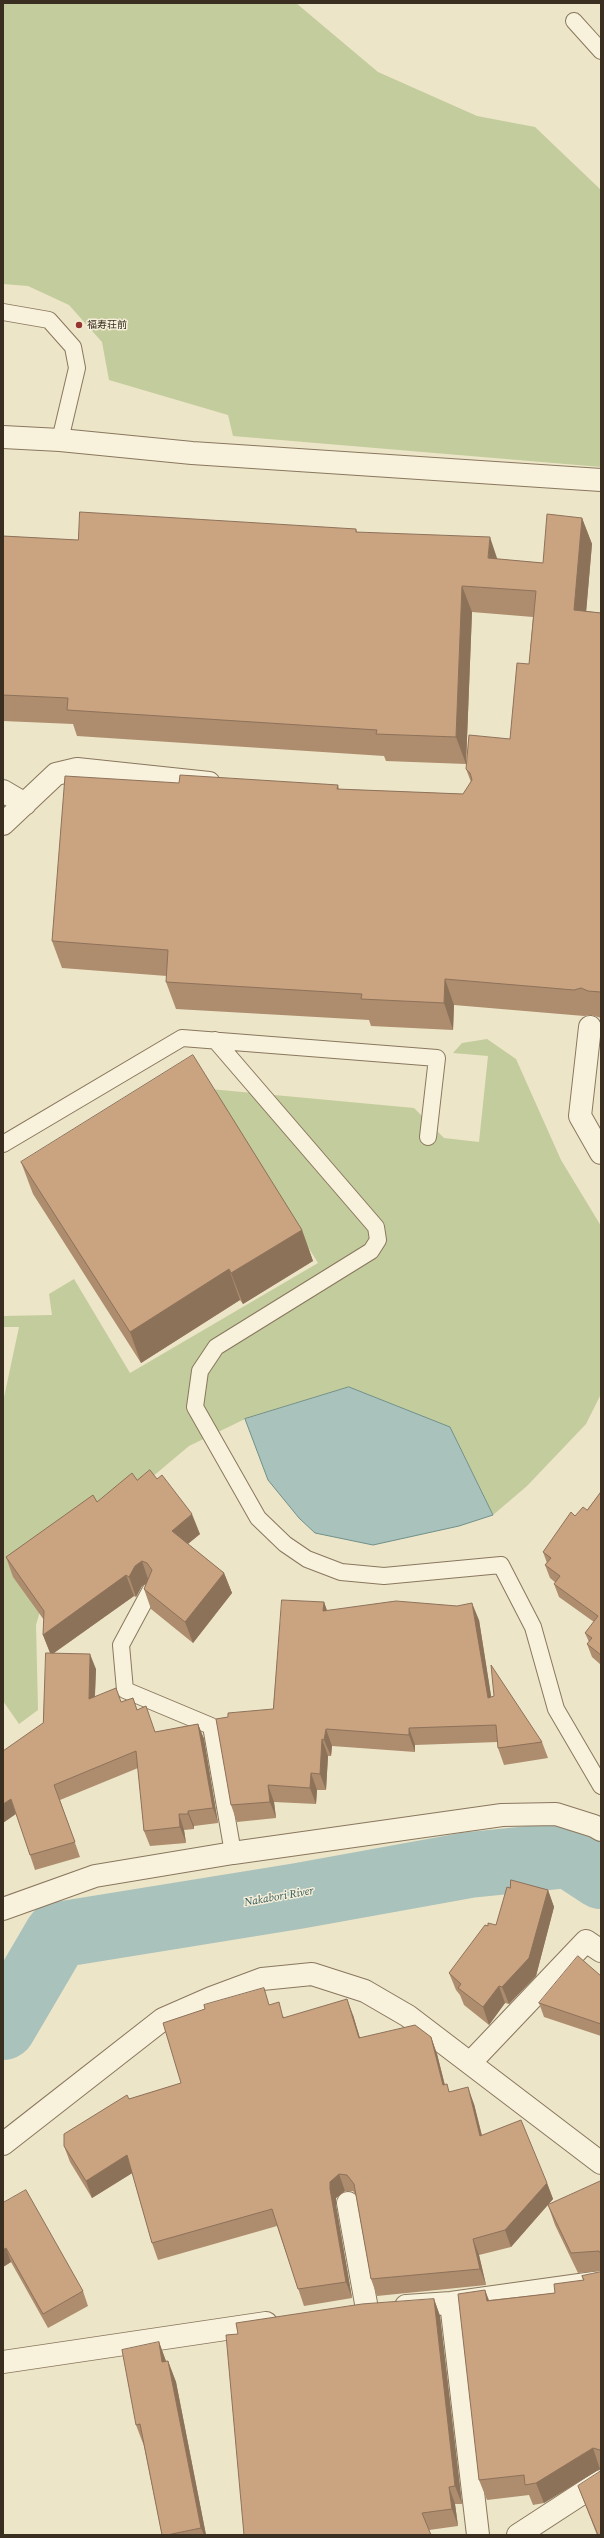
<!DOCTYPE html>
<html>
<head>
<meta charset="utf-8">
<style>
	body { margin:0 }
	#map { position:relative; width:604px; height:2538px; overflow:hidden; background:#ede5c8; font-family:"Source Serif 4",serif }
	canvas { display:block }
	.frame { position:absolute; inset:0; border:4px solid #3a2e21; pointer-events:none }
</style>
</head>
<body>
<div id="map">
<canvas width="604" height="2538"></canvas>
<div class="frame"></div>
</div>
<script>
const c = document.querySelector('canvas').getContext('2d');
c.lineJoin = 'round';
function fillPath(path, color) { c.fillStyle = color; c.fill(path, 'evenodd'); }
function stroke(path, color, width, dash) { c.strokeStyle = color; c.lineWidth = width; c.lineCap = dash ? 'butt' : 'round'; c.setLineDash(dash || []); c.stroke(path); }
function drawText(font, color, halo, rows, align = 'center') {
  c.font = font + ' "Source Serif 4","Noto Sans JP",serif'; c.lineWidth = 3; c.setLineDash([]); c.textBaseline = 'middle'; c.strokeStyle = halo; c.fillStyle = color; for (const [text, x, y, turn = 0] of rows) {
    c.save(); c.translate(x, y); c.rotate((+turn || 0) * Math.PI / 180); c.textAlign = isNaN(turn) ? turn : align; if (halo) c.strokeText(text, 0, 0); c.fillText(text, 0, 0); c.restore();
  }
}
const green = new Path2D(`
	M3 3H296L378 72 477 116 535 127 601 190V467L233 436 228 415 109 380 102 342 69 305 28 286 3 284Z
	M487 1039 516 1059 561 1160 601 1226V1394L586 1424 527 1486 493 1515 450 1427 349 1387 245 1419 189 1446 101 1520 43 1601 36 1625 38 1710 19 1724 3 1701V1402L19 1327H3V1316L52 1315 49 1294 74 1279 130 1373 318 1263 210 1089 414 1108 444 1138 479 1142 488 1056 453 1053 462 1043Z`);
const water = new Path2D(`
	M349 1387 450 1427 493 1515 459 1526 373 1545 315 1533 299 1518 268 1480 245 1419Z`);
const river = new Path2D(`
	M3 2027 57 1935 298 1896 469 1865 569 1855 601 1876`);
const lane = new Path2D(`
	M574 21 601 51
	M3 312 49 320 73 347 77 368 60 440
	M215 1040 376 1227 378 1240 371 1251 216 1347 200 1371 195 1407 258 1518 285 1544 307 1559 341 1572 384 1576 501 1565 533 1627 556 1709 601 1786
	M3 1144 182 1038 437 1058 428 1137
	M150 1591 121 1645 125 1690 211 1726 233 1853`);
const street = new Path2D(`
	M3 437 60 440 192 453 601 480
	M3 791 25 804
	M3 824 56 774 77 769 209 783
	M590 1027 580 1116 601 1153
	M3 1909 95 1876 233 1853 502 1815 556 1814 594 1826 601 1830
	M470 2063 586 1941 601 1951
	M3 2144 163 2019 211 1998 262 1979 312 1974 365 1991 408 2016 601 2163
	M348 2203 367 2309
	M451 2303 478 2535
	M406 2306 451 2303 601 2282
	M3 2362 266 2323
	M518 2535 601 2481`);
const wall = new Path2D(`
	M582 518 592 544 586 611 601 613V1018L598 1017 591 1015 584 1016 454 1005 453 1030 371 1026 369 1020 176 1009 166 982 167 976 62 968 52 941 179 783 338 785 339 789 463 794 471 782 466 769 510 739 529 664 533 617 472 612 466 764 386 761 384 756 77 736 73 724 3 721V536L78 540 356 529 357 532 498 559 543 563Z
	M21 1162 302 1230 313 1261 243 1304 240 1300 141 1363 33 1194Z
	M137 1480 200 1534 188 1544 224 1573 232 1593 193 1643 151 1609 144 1589 146 1584 142 1586 136 1597 134 1596 54 1653 96 1669 95 1696 121 1702 137 1709 155 1732 198 1724 204 1739 218 1823 194 1826V1829L184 1830 186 1843 150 1846 144 1831 138 1768 60 1800 80 1857 35 1870 30 1855 50 1653 43 1635 44 1620 13 1577 6 1557 97 1502Z
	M601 1492V1665L592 1657 587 1644 589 1642 585 1633 594 1622 559 1597 554 1584 556 1583 550 1578 545 1565 547 1563 543 1552 575 1516 587 1510Z
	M324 1602 327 1611 479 1620 491 1697 542 1742 548 1758 504 1765 498 1748V1742L415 1745V1752L332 1746 331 1756H328L326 1790H317L316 1804 274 1802 276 1818 237 1822 231 1805Z
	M510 1888 548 1890 554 1907 536 1976 509 2004 505 2003 489 2025 464 2005 460 1995 456 1990 449 1973 496 1925Z
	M601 1976V2036L544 2017 539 2003Z
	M270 2005 284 2017 353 2015 360 2038 431 2037 437 2054 445 2085 450 2092 474 2104 482 2135 547 2183 553 2199 511 2247 479 2255 486 2285 377 2296 371 2279 356 2196 353 2191H345L336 2198V2205L352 2298 304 2306 277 2226 158 2260 152 2243 132 2173 92 2198 70 2162 64 2146 129 2099 181 2083Z
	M601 2181V2271L578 2273 555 2225 548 2205Z
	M3 2203 83 2291 88 2306 48 2328 11 2262 3 2267Z
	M601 2272V2469H600L544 2503 533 2505 529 2495 487 2500 479 2480 485 2290 489 2300 555 2293 583 2280 582 2276Z
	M434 2299 440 2316 462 2504H455L458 2526 429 2530 238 2334Z
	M159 2342 166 2361H168L176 2382 206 2535H162L144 2446 136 2425Z
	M578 2486 601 2535H597Z`);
const shadedWall = new Path2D(`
	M582 518 592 544 584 637 574 610Z
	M490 537 499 564 488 558Z
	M462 586 472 612 466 764 456 737Z
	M445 979 454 1005 453 1030 444 1003Z
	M302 1230 313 1261 243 1304 231 1273Z
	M229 1269 240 1300 141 1363 130 1332Z
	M192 1514 200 1534 179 1551 172 1531Z
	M142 1561 149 1582 142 1586 136 1597 129 1577 135 1566Z
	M224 1573 232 1593 193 1643 185 1622Z
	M126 1575 134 1596 51 1655 43 1635Z
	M324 1602 330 1619 323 1611Z
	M472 1603 479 1620 494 1714 488 1698Z
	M90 1654 96 1669 94 1714 89 1699Z
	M198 1724 204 1739 218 1823 213 1808Z
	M409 1728 415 1745V1752L409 1735Z
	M326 1729 332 1746 331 1756 324 1740Z
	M322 1739 328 1756 326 1790 320 1774Z
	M311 1773 317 1790 316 1804 310 1788Z
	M268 1785 274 1802 276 1818 270 1802Z
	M11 1799 16 1814 3 1823V1804Z
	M188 1811 194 1826V1829L188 1814Z
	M179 1814 184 1830 186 1843 180 1827Z
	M548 1890 554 1907 536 1976 509 2004 502 1987Z
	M499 1986 505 2003 489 2025 483 2007Z
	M347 1999 353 2015 365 2055 359 2038Z
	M431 2037 437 2054 449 2102 443 2085Z
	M468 2087 474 2104 486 2153 480 2136Z
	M127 2155 134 2172 92 2198 86 2181Z
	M339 2174 345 2191 336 2198V2205L352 2298 346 2282 330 2189V2182Z
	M547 2183 553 2199 511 2247 505 2230Z
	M473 2239 479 2255 486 2285 480 2269Z
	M6 2248 11 2262 3 2267V2250Z
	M485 2290 492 2310 487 2301Z
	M434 2299 440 2316 462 2504 455 2486Z
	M159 2342 167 2364 162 2362Z
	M168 2361 176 2382 206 2535H204L201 2528Z
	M593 2448 600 2469 544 2503 536 2483Z
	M449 2487 455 2504 458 2526 452 2509Z`);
const building = new Path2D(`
	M80 512 356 529V532L490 537 488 558 543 563 547 514 582 518 574 610 601 613V992L588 991 581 988 574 990 445 979 444 1003 361 999 362 994 166 982 168 950 52 941 65 776 179 783 180 775 338 785 337 789 463 794 472 780 470 773 466 769 469 735 510 739 517 663 529 664 536 591 462 586 456 737 376 734 377 730 67 710 68 698 3 695V536L78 540Z
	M193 1055 302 1230 231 1273 229 1269 130 1332 21 1162Z
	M150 1470 157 1479 162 1475 192 1514 172 1531 224 1573 185 1622 144 1589 152 1570 147 1563 142 1561 135 1566 129 1577 126 1575 43 1635 44 1611 6 1557 93 1495 97 1502 132 1473 137 1480Z
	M601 1492V1655L587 1644 592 1638 585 1633 598 1616 554 1584 560 1576 545 1565 551 1558 543 1552 571 1512 575 1516 583 1507 587 1510Z
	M282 1600 324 1602 323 1611 396 1601 457 1606 472 1603 488 1698 494 1696 491 1665 542 1742 498 1748 496 1725 409 1728V1735L326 1729 324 1740 322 1739 320 1774 311 1773 310 1788 268 1785 270 1802 231 1805 216 1719 228 1717V1713L273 1709Z
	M46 1653 90 1654 89 1699 116 1688 121 1702 133 1698 137 1710 146 1706 155 1732 198 1724 213 1808 188 1811V1814H179L180 1827 144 1831 136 1751 54 1785 75 1842 30 1855 11 1799 3 1804V1751L43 1723Z
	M511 1880 548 1890 529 1958 502 1987 499 1986 483 2007 458 1988 461 1984 449 1973 485 1925 488 1926V1923L496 1925 507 1887 510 1888Z
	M578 1956 601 1976V2024L539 2003Z
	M264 1988 269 2005 279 2002 283 2018 347 1999 359 2038 415 2025 431 2037 443 2085 447 2084 449 2092 468 2087 480 2136 521 2120 547 2183 505 2230 473 2239 480 2269 371 2279 354 2184 347 2175 339 2174 330 2182V2189L346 2282 298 2289 272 2209 152 2243 127 2155 86 2181 64 2146V2134L127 2095 129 2099 181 2083 163 2023 205 2009 204 2005Z
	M601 2181V2254L599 2251 571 2253 548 2205Z
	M26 2190 83 2291 43 2314 6 2248 3 2250V2203Z
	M601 2272V2452L600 2450 593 2448 536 2483 525 2485 524 2475 479 2480 458 2294 485 2290 487 2301 555 2293 554 2284 584 2280 582 2276Z
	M434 2299 455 2486 449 2487 452 2509 422 2513 431 2535H244L226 2335 238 2334 236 2323 362 2304Z
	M159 2342 162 2362 168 2361 201 2528 167 2535H162L140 2424 136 2425 122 2350Z
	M601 2471V2535H598L578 2486Z`);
const markers = [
	[79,325,4,"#96352f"]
];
const poiNames = [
	["福寿荘前",87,325]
];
const waterNames = [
	["Nakabori River",279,1897,-10]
];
fillPath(green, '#c3cc9c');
fillPath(water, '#a9c2bc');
stroke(water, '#6f908a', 1);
stroke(river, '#a9c2bc', 66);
stroke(lane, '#89775e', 18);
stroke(street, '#89775e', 24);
stroke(lane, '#f8f1dc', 16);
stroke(street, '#f8f1dc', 22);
fillPath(wall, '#ae8c6e');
fillPath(shadedWall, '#8d725a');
fillPath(building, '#caa380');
stroke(building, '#8d725a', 1);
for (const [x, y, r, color] of markers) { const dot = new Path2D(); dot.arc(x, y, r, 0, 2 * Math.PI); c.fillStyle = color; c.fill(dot); stroke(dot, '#f5eed8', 1.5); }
drawText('10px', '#3a2e21', '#f5eed8', poiNames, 'left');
drawText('italic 11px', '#315959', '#f5eed8', waterNames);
</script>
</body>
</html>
